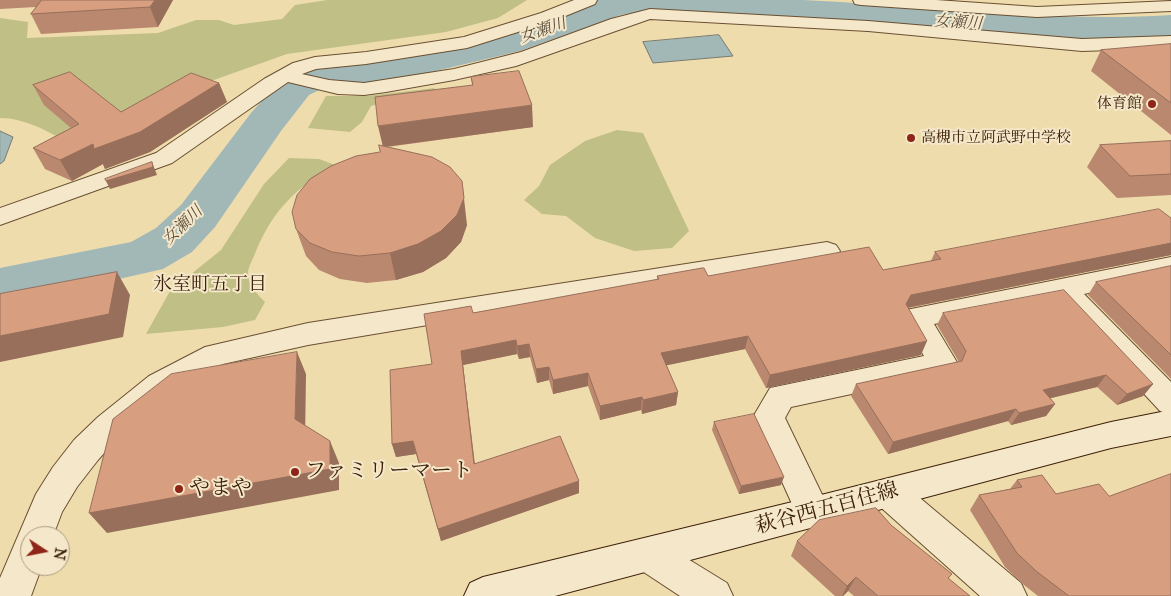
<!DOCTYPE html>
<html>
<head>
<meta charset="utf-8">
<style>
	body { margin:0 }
	#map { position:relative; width:1171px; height:596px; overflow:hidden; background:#efdcad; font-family:"IM FELL Great Primer",serif }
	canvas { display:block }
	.north { position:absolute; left:20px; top:526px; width:50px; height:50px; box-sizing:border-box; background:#f5e8ca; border:1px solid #ab987d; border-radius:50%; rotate:101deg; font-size:14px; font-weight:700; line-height:20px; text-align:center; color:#3d2009 }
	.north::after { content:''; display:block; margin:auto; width:18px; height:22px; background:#8f2418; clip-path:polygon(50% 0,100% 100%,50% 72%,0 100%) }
</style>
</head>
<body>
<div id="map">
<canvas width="1171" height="596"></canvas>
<div class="north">N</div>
</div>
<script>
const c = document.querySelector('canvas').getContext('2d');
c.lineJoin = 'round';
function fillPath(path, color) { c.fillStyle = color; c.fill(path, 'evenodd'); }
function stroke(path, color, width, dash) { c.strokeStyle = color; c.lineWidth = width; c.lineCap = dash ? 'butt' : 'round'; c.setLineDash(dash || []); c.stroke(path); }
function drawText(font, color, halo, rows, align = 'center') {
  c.font = font + ' "IM FELL Great Primer","Noto Serif JP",serif'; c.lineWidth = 4; c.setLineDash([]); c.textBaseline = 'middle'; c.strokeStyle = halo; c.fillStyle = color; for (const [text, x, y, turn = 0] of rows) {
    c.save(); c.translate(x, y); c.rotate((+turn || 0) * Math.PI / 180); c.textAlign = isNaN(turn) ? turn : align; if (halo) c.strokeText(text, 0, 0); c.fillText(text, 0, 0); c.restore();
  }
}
const green = new Path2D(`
	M327 0H527L498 18 446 32 287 54 197 86 68 143C48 131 24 118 0 118V18L28 22 27 38 158 33 196 20H219L234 25 282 19 295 5Z
	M435 88 432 93 394 99 371 106 362 122 350 132 308 128 326 96H366Z
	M617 130 643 133 689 231 672 248 634 251 595 238 566 216 542 214 524 200 539 186 550 165 585 141Z
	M289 158 319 159 335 165C297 187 273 210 256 251 254 257 248 267 248 273 248 285 257 294 265 302L255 320 223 327 146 334 170 291 221 250 264 184Z`);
const water = new Path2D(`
	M719 35 733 56 653 63 643 42Z
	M0 131 13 137 4 161 0 164Z`);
const river = new Path2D(`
	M598 0C667 0 735 0 803 0 926 5 1048 23 1171 15V37L1109 39 1048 38 662 12H636L621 15 520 51 402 79 328 86 309 95 281 131 215 227 192 252 163 269 0 306V268L131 242 156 228 181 205 251 113 281 79 305 67 319 63 402 55 509 31Z`);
const minor = new Path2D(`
	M574 0H597L595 4 553 21 467 48 366 64 316 69 302 74 329 80 364 83 454 69 521 52 611 19 650 9 868 21 1082 39 1171 36V48L1082 51 868 31 650 19 516 66 454 80 386 92 364 95 338 94 288 82 172 163 0 225V208L156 153 264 79 293 63 315 57 366 52 464 37 541 13Z
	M853 0H936L1037 7 1171 1V11L1037 17 861 5 855 4Z
	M827 242 836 245 840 251 836 257 308 345 223 364 171 394 120 435 98 460 77 487 62 512 53 536H30V566H42L31 596H0V578L36 494 53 467 74 440 98 417 149 376 205 347 308 323Z
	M1171 257V275L1084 294 1171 382V415L1160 411 1057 300 934 324 958 364 954 372 791 407 785 418 831 513 825 524 813 529 801 524 753 417 770 388 924 356 902 317 906 310Z
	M889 478 901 482 1021 583 1027 596H980L877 504 872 493 877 482Z
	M649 538 662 543 727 583 733 596H680L636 567 631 555 636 543Z`);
const secondary = new Path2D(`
	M1171 410V436L1111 448 555 596H464L470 583 483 577 813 497 1111 422Z`);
const wall = new Path2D(`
	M0 0H173L158 27 41 34 31 14 36 7 0 9Z
	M1171 44V135L1091 71 1101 50Z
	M471 77 533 127 387 147 467 225 461 242 446 258 423 272 396 280 367 283 340 279 319 270 306 256 296 229 380 152 382 145 472 85Z
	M219 83 227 102 150 152 105 169 103 164 72 181 45 169 33 148 71 128 44 105 33 85 121 112Z
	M1171 141V195L1117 198 1087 167 1100 145Z
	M1171 218V255L908 308 921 355 766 388 745 349 666 365 678 392 676 405 642 414 641 410 600 420 588 386 553 394 549 380 537 383 530 357 519 359 517 354 463 365 475 464 579 481V493L441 541 416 454 396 457 392 444 432 364 473 313 657 280V276H708L883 270 931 261 935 252Z
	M1171 266V379L1088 295 1096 282Z
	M943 313 1153 384 1143 396 1117 405 1097 387 1050 398 1055 404 1046 416 1011 425 1008 421 888 454 851 396 856 384 959 362 937 325Z
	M714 422 781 485 739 494 712 430Z
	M1017 480 1056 494 1171 596H1038L1024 585 1005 567 970 510 979 495 1010 489Z
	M891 525 952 574 948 579 970 596H854L848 591 843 596H835L791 556 797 541Z`);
const shadedWall = new Path2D(`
	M155 0H173L158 27 150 7Z
	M219 83 227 102 150 152 105 169 103 164 72 181 60 160Z
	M532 105 533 127 383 147 378 126Z
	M152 162 157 175 110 189 106 181Z
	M462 181 467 225 461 242 446 258 423 272 396 280 390 253Z
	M1171 243V255L906 308V304L911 295Z
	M117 272 130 295 123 337 0 362V336Z
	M748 336 745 349 659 367 661 353Z
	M516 340 517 354 463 365 476 477 474 464 461 351Z
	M927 341 921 355 766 388 770 375Z
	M529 344 530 357 519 359 517 346Z
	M297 352 306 374 305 441 295 419Z
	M549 367V380L537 383 536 369Z
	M588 373V386L553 394V380Z
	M1106 375 1097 387 1035 402 1043 390Z
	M1153 384 1143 396 1117 405 1127 394Z
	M678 392 676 405 642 414 643 400Z
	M642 397 641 410 600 420V406Z
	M1055 404 1046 416 1011 425 1019 413Z
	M1016 409 1008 421 888 454 893 442Z
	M330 441 339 463V490L107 533 89 513Z
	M413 441 416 454 396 457 392 444Z
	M784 477 781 485 739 494 741 486Z
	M579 481V493L441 541 438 529Z
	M856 577 848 591 843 596H842L847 586Z`);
const building = new Path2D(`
	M42 0H155L150 7 31 14Z
	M1171 44V103L1101 50Z
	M519 71 532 105 378 126 375 97 473 85 471 77Z
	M70 72 121 112 191 73 219 83 140 132 94 149 93 144 60 160 33 148 79 124 33 85Z
	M1171 141V174L1130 176 1100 145Z
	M379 145 432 157 450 167 462 181 464 198 457 215 441 231 418 244 390 253 359 256 332 252 310 243 296 229 292 212 297 195 310 179 331 166 356 156 380 152Z
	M152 162 153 167 106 181 105 179Z
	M1159 209 1171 218V243L911 295 906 304 927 341 770 375 748 336 661 353 678 392 643 400 642 397 600 406 588 373 553 380 549 367 536 369 529 344 517 346 516 340 461 351 474 464 560 436 579 481 438 529 413 441 392 444 390 370 432 364 424 314 471 306 473 313 659 279 657 276 702 268H704L708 276 869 247 883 270 941 259 935 252Z
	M1171 266V355L1096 282Z
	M117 272 109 314 0 336V294Z
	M1064 290 1153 384 1127 394 1106 375 1043 390 1055 404 1019 413 1016 409 893 442 856 384 962 361 966 351 943 313Z
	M297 352 295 419 330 441V469L89 513 113 419 171 374Z
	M754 414 784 477 741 486 714 422Z
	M1171 474V596H1069L1036 571 1017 553 979 495 1022 487 1017 480 1042 475 1056 494 1099 484 1109 496Z
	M876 508 891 525 952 574 948 578 970 596H878L856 577 847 586 797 541 819 520Z`);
const markers = [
	[1152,104,5,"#8f2418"],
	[911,138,5,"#8f2418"],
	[295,472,5,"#8f2418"],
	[179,489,5,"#8f2418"]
];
const farPoinames = [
	["体育館",1142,104],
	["高槻市立阿武野中学校",921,138,"left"]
];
const farWaternames = [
	["女瀬川",958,23,4],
	["女瀬川",543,31,-19],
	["女瀬川",183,226,-44]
];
const neighbourhoodNames = [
	["氷室町五丁目",210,285]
];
const nearPoinames = [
	["ファミリーマート",305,472],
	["やまや",189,489]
];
const nearStreetnames = [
	["萩谷西五百住線",827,509,-15]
];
fillPath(green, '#bfbf86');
fillPath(water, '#a1b8b7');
stroke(water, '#797b71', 1);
fillPath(river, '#a1b8b7');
stroke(minor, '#6a4f32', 2);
stroke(secondary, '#3d2009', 2);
fillPath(minor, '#f5e8ca');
fillPath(secondary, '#f5e8ca');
fillPath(wall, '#ba886e');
fillPath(shadedWall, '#976f5a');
fillPath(building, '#d89e80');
stroke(building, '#976f5a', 1);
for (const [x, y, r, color] of markers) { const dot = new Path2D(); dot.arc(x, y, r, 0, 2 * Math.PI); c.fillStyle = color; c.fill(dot); stroke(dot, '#f5e8ca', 2); }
drawText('15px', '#3d2009', '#f5e8ca', farPoinames, 'right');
drawText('italic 16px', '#5b4e3d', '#f5e8ca', farWaternames);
drawText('19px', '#3d2009', '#f5e8ca', neighbourhoodNames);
drawText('21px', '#3d2009', '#f5e8ca', nearPoinames, 'left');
drawText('21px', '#3d2009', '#f5e8ca', nearStreetnames);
</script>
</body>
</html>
